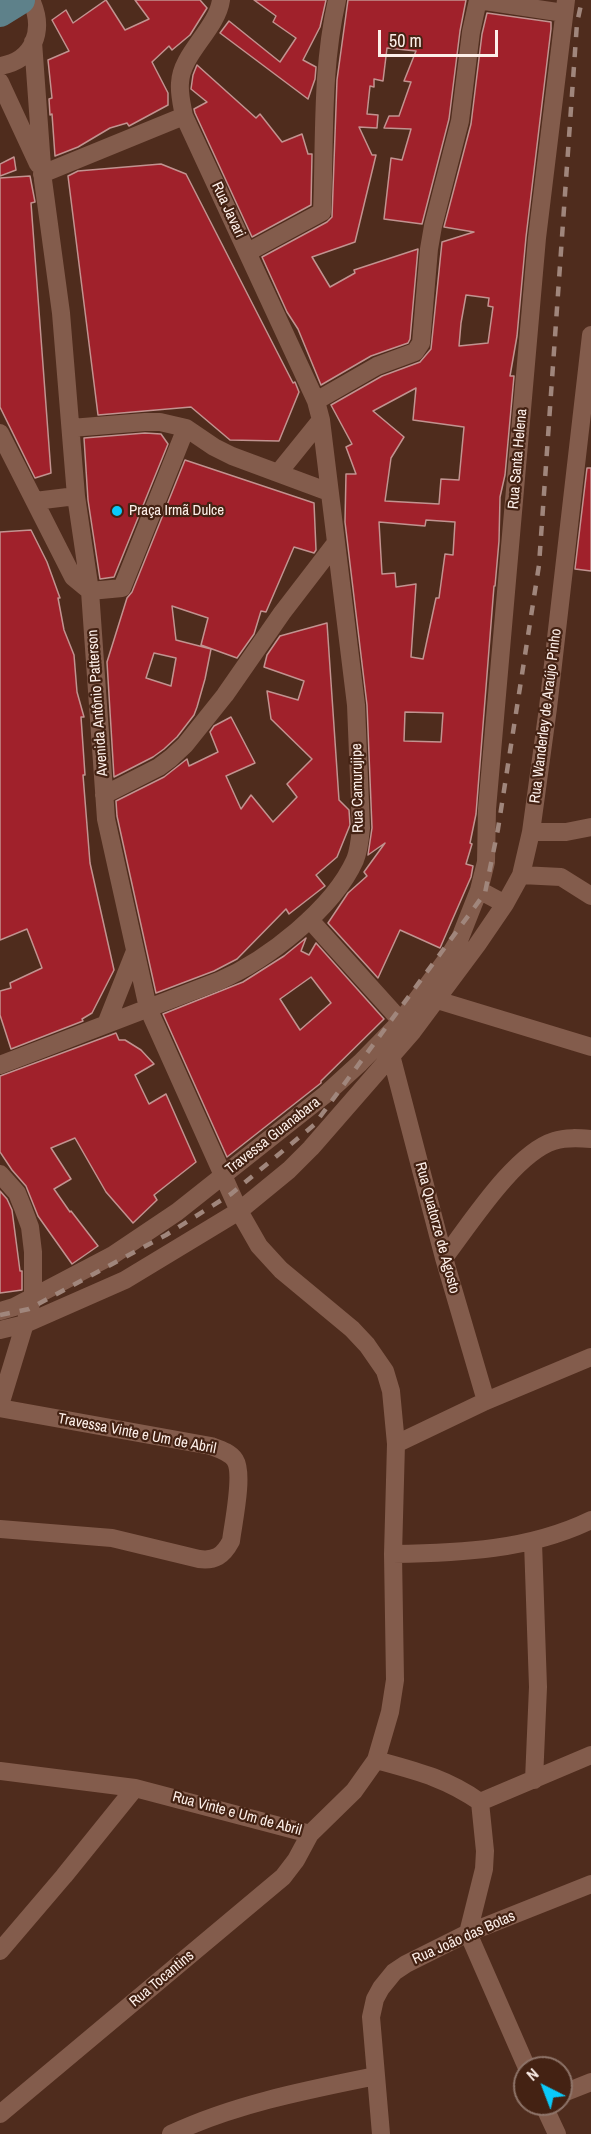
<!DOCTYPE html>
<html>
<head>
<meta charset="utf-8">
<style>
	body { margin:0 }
	#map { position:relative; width:591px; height:2134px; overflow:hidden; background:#4f2c1d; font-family:"Archivo Narrow",sans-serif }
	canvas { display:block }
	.north { position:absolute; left:513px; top:2056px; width:60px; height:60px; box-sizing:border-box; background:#442213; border:2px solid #8e7469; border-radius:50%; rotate:318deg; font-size:16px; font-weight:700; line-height:24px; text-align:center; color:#fdefe9 }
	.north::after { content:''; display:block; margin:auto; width:21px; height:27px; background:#0acafa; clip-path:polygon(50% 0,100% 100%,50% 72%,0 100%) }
	.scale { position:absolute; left:378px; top:30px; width:120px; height:27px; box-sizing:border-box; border:3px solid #fdefe9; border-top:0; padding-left:8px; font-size:18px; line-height:21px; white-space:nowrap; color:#fdefe9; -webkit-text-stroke:4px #442213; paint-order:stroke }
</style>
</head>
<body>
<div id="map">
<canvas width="591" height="2134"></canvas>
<div class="north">N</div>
<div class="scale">50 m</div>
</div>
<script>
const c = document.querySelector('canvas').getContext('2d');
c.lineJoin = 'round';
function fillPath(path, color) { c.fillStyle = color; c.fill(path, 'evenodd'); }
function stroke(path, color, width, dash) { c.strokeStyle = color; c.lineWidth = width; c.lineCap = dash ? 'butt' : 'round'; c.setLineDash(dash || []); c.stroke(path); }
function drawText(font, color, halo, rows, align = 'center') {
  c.font = font + ' "Archivo Narrow",sans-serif'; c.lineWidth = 4.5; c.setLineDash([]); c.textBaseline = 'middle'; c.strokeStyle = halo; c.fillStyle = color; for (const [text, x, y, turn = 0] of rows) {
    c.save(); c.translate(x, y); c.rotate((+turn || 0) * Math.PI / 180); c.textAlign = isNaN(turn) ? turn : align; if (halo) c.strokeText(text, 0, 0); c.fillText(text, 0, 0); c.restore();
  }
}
const building = new Path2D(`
	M106 0 125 30 149 19 135 0H200L207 8 190 35 172 50 169 46 152 62 168 93V105L129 126 127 123 110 128 78 147 55 156 52 114 50 115 49 99 52 98 48 60 69 51 52 20 66 10 73 23Z
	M254 0H326L320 27 303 60 316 67 315 79 308 99 220 33 229 21 280 62 296 38 273 22 276 16Z
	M348 0H466L460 31 449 119 422 224 384 219 391 158 402 160 411 129 384 128 389 116H399L411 82 404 81 416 51 387 48 383 81 374 79V87L370 86 367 114 378 115 377 128 359 127 372 155H376L355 242 312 257 330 287 355 273 354 270 418 249 410 339 408 343 371 356 321 385 298 329 287 312 262 257 327 222 332 217 337 80Z
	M487 13 551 22V29L526 237 517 336 510 376H514L505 475 500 497 499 541 495 586H494L476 814 470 843 472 844 466 864 473 866 471 877 440 948 400 930 378 978 328 923 348 893 367 876 364 872 385 843 368 855 372 828 367 705 345 522 346 474H356L346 447 352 444 331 405 382 376 420 362 431 349 442 242 474 232 444 227 471 124 482 34ZM466 295 489 298 488 306 493 307 488 343 459 346 461 323ZM416 388 413 420 464 427 459 480 441 479 439 504 385 501 391 458 404 437 373 411ZM426 520 455 522 453 555 445 554 439 598H436L423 659 411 657 416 584 396 587 395 573 382 574 379 522 425 526ZM405 712 443 713 441 742 404 741Z
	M197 65 256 118 260 114 282 142 302 134 308 154H312L311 205 252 237 195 113 194 109 207 102 191 89 193 75Z
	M14 157 16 170 0 176V164Z
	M161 164 186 174 293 383 295 382 299 392 279 441 230 440 191 407 98 415 68 176 78 171Z
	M30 176 35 202 31 203 51 473 35 478 0 407V178Z
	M145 433 161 434 168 444 114 577 100 579 88 500 84 438Z
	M185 460 314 503 316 550 314 553 294 547 266 612 261 611 254 634 237 658 201 645 208 618 172 606 176 640 211 649 205 679 197 707 194 715 177 737 164 749 153 757 114 777 107 662 127 598 132 592ZM154 653 176 658 171 686 146 678Z
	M587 468H591V571L575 569Z
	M31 530 47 562 60 598H58L64 630 74 655 77 692 84 717H81L85 775H83L90 863 114 970 92 1013 82 1019 83 1021 11 1049 0 1015V991L11 988 10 983 42 968 27 929 0 940V532Z
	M327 623 339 800 349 810 350 825 337 857 316 875 325 886 289 914 286 909 237 959 214 971 156 993 117 816 116 801 164 777 187 759 189 766 218 752 210 732 214 726 231 717 255 763 226 776 241 809 251 795 273 822 297 797 287 784 312 759 271 719 267 691 298 700 304 681 264 667 267 655 280 636Z
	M306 938 301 951 309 955 316 943 384 1019 321 1081V1083L227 1157 163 1014 243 982 284 956ZM311 977 331 1003 300 1030 280 999Z
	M116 1033 119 1040H125L141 1050 154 1064 135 1075 149 1104 166 1094 196 1162 154 1195 157 1200 133 1223 106 1192 75 1138 51 1148 71 1179 54 1189 70 1212 71 1211 98 1246 72 1264 38 1216 26 1186 12 1170 0 1152V1076Z
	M0 1191 7 1199 12 1210 20 1271H22V1290L0 1293Z`);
const street = new Path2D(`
	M478 0 564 13
	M0 66C34 61 45 30 31 0
	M0 82 38 164
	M42 174 184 116
	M248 252 322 212C325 141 321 70 337 0
	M316 401 377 366 415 352 421 343 429 249 433 226 460 121 471 32 478 0
	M71 428 145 422H160L186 428 214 447 232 456 329 492
	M0 433 73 577 90 591
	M279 472 321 420
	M35 501 76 496
	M90 591 122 588 186 428
	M104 795 159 767 171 758 185 745 225 695 282 613 335 544
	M531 832H566L591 827
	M521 875 561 877 591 896
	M505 904 479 890 486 862 487 809 537 238 566 0
	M310 920 401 1021
	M437 1000 591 1047
	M106 1024 135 951
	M391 1055 444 1258 486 1401
	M0 1065 219 981C267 960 333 909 355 860 359 850 360 839 361 828L356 705 321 420 316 401 184 116C182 105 179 94 180 83 181 54 217 29 221 0
	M0 1174 17 1193 23 1208 30 1227 33 1252V1297L0 1405
	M444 1258C470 1224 515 1153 554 1141 566 1137 579 1138 591 1139
	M0 1311 14 1307 113 1255 177 1212 326 1094 360 1063 401 1021 449 956 460 938 479 890
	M0 1330 25 1324 125 1280 239 1211 289 1170 311 1148 413 1031 477 945 505 904 521 875 531 832 548 708 591 335
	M0 1408 211 1446C219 1449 230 1452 235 1460 244 1474 233 1524 231 1541 223 1556 215 1561 199 1559L112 1538 0 1529
	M396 1444 486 1401 591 1357
	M533 1542 538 1687 534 1780
	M393 1554C461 1553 529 1550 591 1520
	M376 1760C416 1771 446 1778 480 1802L591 1755
	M0 1771 135 1788 310 1834
	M468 1933 527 2068
	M468 1933 484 1869 485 1851 480 1802
	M0 1951 64 1876 135 1788
	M561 2094 591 2082
	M543 2104 557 2134
	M0 2114 283 1877 296 1860 310 1834 354 1791 376 1760 390 1712 395 1680 393 1554 396 1444 391 1391 385 1371 367 1345 352 1329 281 1270 259 1246 239 1211 148 1008 106 819 90 591 76 496 61 313 43 180 33 42
	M171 2134C235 2104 307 2090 376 2076
	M381 2134 371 2017 375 1999 381 1988 394 1972 406 1964 468 1933 591 1884`);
const primary = new Path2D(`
	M0 13 21 0`);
const rail = new Path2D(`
	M0 1315 29 1309 166 1235 231 1194 314 1125 485 893 498 829 539 565 577 23 582 0`);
const markers = [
	[117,511,6,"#0acafa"]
];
const streetNames = [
	["Rua Javari",228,210,65],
	["Rua Santa Helena",518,459,-85],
	["Avenida Antônio Patterson",98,703,-94],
	["Rua Wanderley de Araújo Pinho",546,716,-83],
	["Rua Camurujipe",358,788,-91],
	["Travessa Guanabara",273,1136,-38],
	["Rua Quatorze de Agosto",437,1228,75],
	["Travessa Vinte e Um de Abril",137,1434,11],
	["Rua Vinte e Um de Abril",237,1814,15],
	["Rua João das Botas",464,1938,-24],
	["Rua Tocantins",162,1979,-40]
];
const poiNames = [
	["Praça Irmã Dulce",129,511]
];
fillPath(building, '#a0212b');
stroke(building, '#c29390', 1.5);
stroke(street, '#835c4c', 18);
stroke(primary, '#5e818a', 28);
stroke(rail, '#a0867c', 4.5, [10, 10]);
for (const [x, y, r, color] of markers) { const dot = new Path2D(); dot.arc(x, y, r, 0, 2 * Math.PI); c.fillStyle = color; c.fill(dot); stroke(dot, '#442213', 2); }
drawText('15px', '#fdefe9', '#442213', streetNames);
drawText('15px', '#fdefe9', '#442213', poiNames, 'left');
</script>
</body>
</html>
